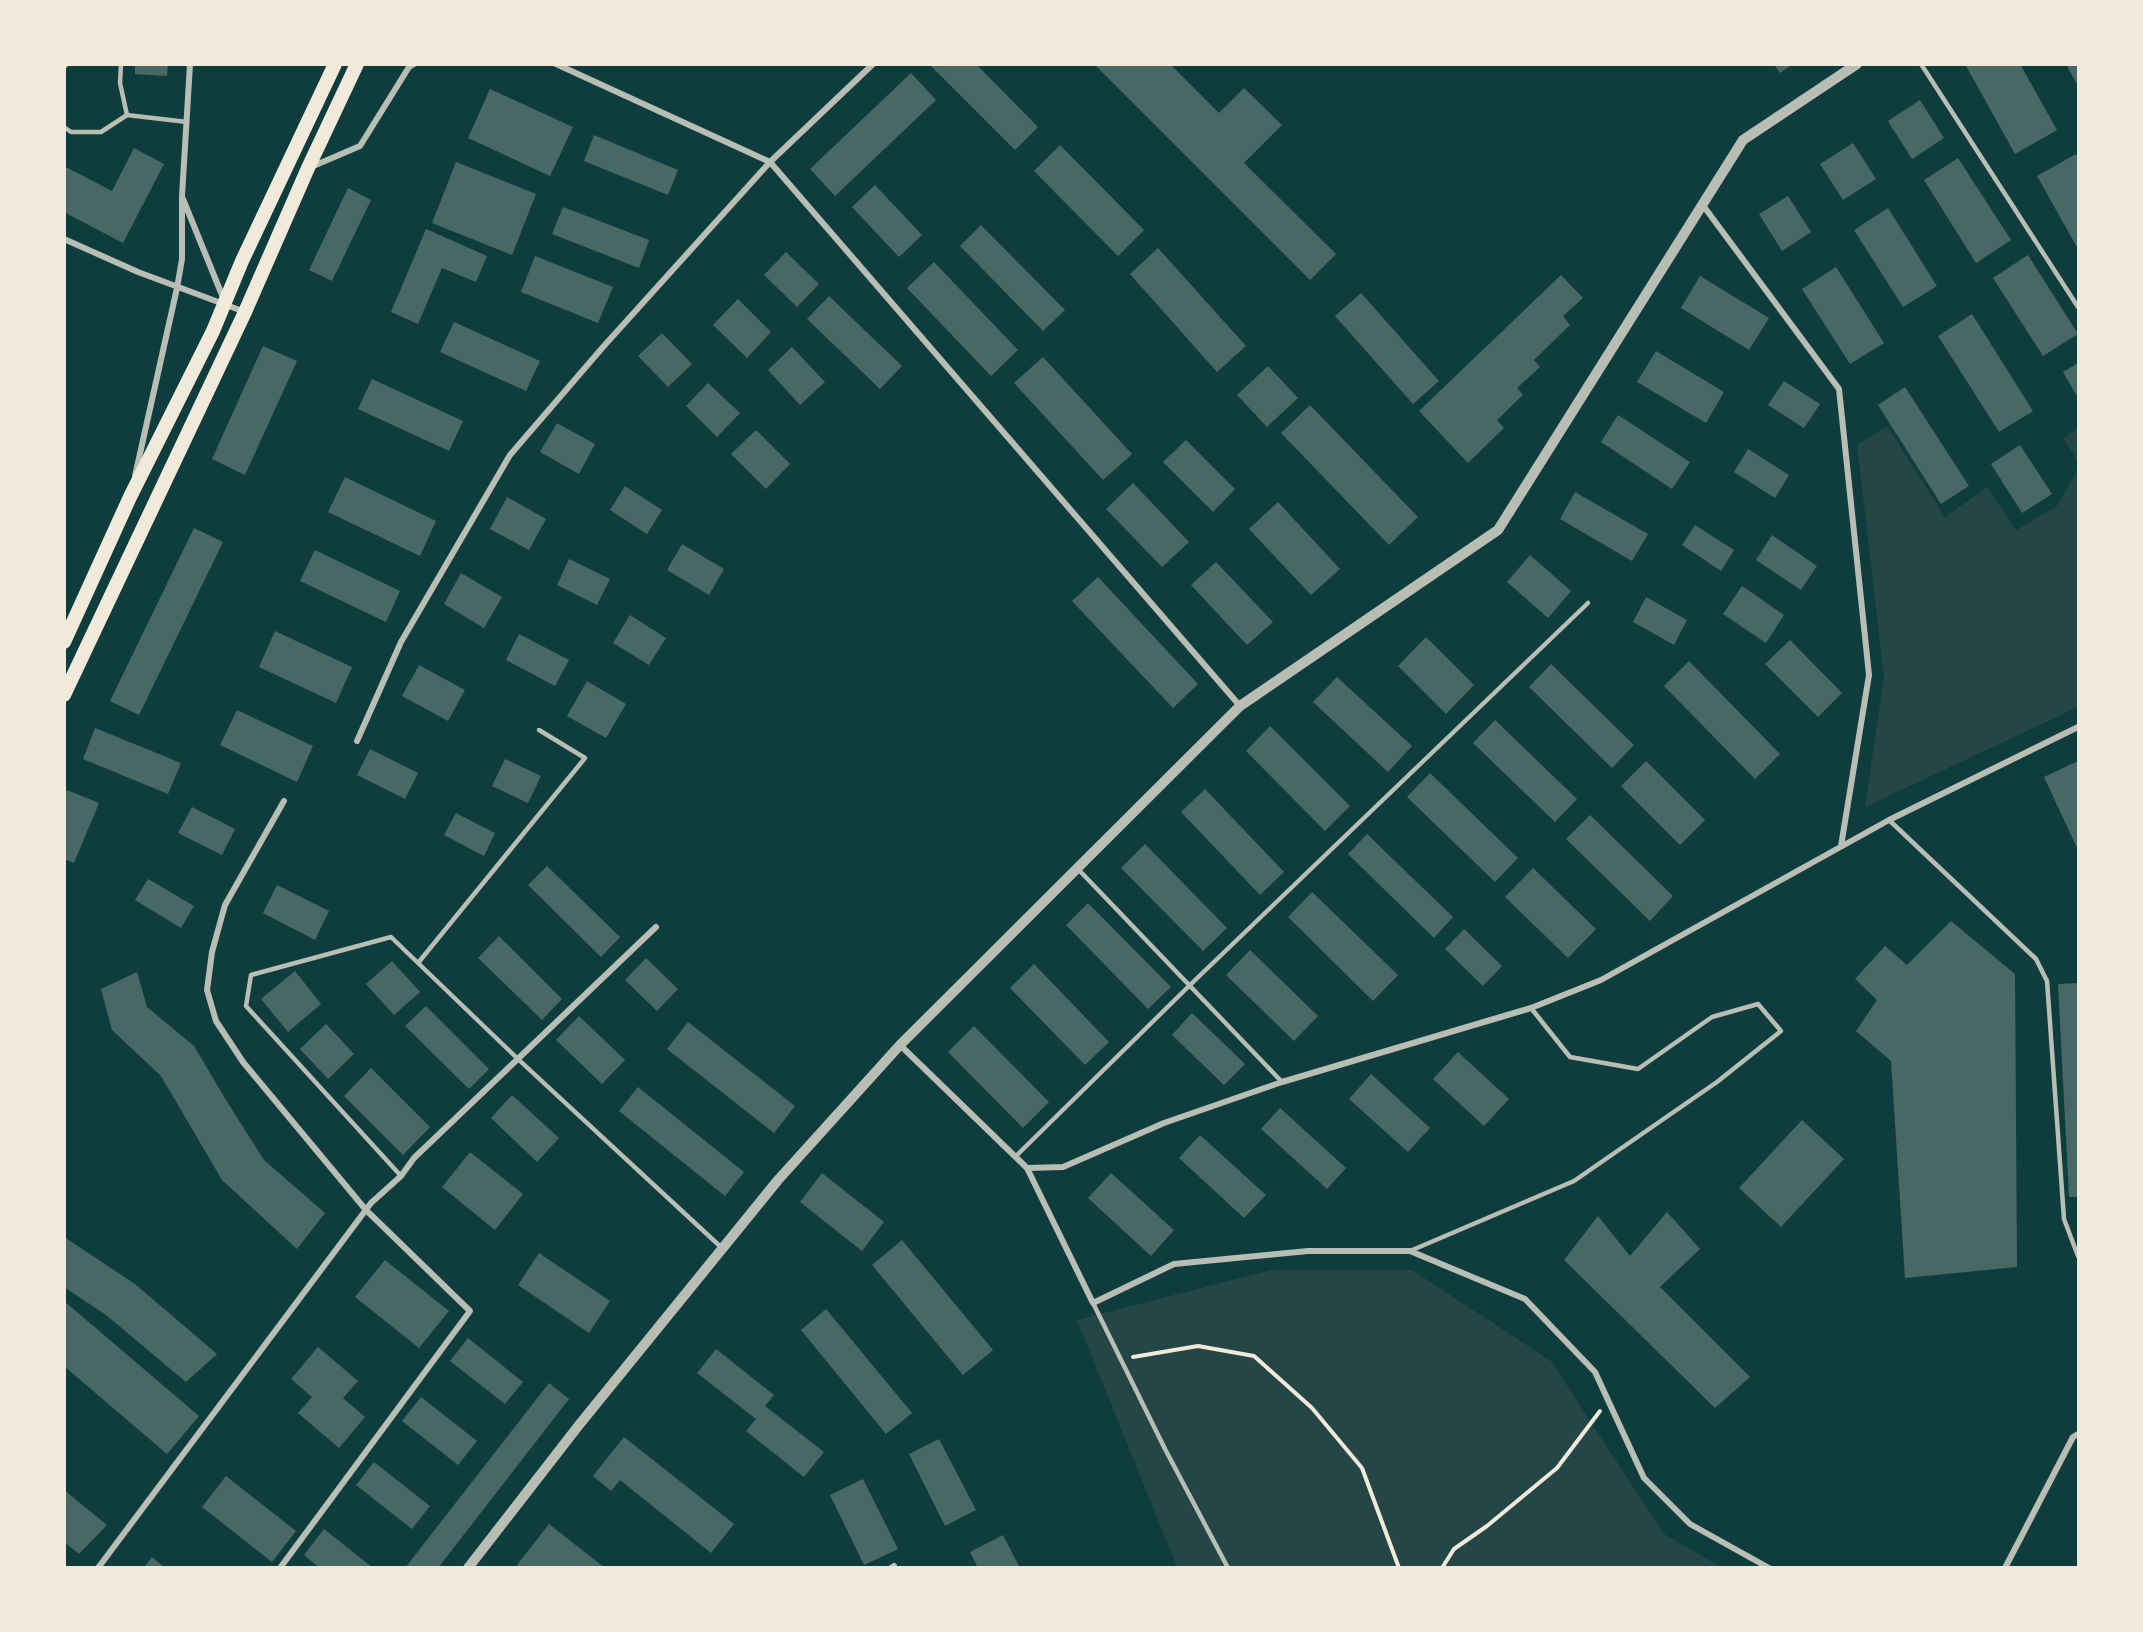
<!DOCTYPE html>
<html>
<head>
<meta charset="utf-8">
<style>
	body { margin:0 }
	#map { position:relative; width:2143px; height:1632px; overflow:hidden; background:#0f3d3e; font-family:"Noto Serif",serif }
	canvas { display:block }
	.frame { position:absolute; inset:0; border:66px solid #f1e9da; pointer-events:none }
</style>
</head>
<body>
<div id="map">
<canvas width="2143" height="1632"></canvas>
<div class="frame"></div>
</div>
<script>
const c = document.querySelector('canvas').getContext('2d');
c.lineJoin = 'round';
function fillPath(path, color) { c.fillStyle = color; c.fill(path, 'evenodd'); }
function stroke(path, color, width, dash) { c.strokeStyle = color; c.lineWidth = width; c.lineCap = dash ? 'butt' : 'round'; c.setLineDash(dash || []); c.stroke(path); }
const green = new Path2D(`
	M1887 426 1945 517 1987 487 2016 530 2056 507 2078 469V707L1865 807 1884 677 1857 445Z
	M2078 429V462L2063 438Z
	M1271 1270H1412L1551 1361 1664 1534 1721 1567H1177L1077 1320Z`);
const building = new Path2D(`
	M135 64H168L167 76 135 74Z
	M929 64H976L1038 127 1015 150Z
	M1094 64H1170L1219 113 1244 88 1282 125 1244 163 1336 254 1310 280Z
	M1774 64H1793L1780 73Z
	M1965 64H2020L2057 130 2015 154Z
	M2066 64H2078V86Z
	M911 73 936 100 835 196 810 169Z
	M490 89 573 127 550 176 468 138Z
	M1920 100 1944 138 1912 159 1888 121Z
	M594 135 678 170 668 195 584 161Z
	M1853 143 1876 179 1843 200 1820 164Z
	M1060 145 1144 230 1118 256 1034 171Z
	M134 148 164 164 123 243 64 212V166L112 191Z
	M2076 154 2078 158V249L2037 176Z
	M1958 158 2011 240 1976 263 1924 180Z
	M456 162 536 194 512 255 432 223Z
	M875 185 922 235 899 257 852 207Z
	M348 188 371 200 332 281 309 270Z
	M1788 196 1811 232 1782 251 1759 214Z
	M563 207 649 240 639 268 552 234Z
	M1888 208 1937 286 1903 307 1854 230Z
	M981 225 1065 310 1043 331 960 246Z
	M426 229 487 256 476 282 442 268 418 324 391 312Z
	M1158 248 1246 346 1217 372 1130 274Z
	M786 252 819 284 797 307 764 275Z
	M2028 255 2078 334 2043 356 1993 278Z
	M535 256 613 287 598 323 521 292Z
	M934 262 1018 350 991 376 907 288Z
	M1836 267 1884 343 1850 364 1802 289Z
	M1561 275 1583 298 1563 316 1570 325 1534 360 1540 367 1517 388 1523 395 1497 420 1504 428 1468 463 1419 411Z
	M1700 276 1769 318 1749 350 1681 308Z
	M1361 293 1439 381 1413 404 1335 316Z
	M829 296 902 366 880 389 807 319Z
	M738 299 771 332 747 358 713 325Z
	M1972 314 2033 411 1999 432 1938 336Z
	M454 322 540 361 526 391 440 352Z
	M662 333 692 364 668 387 638 356Z
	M263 346 297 361 245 475 212 459Z
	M792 347 825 382 800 405 768 370Z
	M1656 351 1724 392 1706 423 1637 382Z
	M1043 357 1132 454 1103 480 1014 383Z
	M2078 363V398L2063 372Z
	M1268 366 1298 398 1267 427 1237 395Z
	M372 379 463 421 449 451 358 409Z
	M1784 381 1820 404 1804 428 1768 405Z
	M708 383 740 413 717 437 686 406Z
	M1905 387 1969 486 1941 504 1878 405Z
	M1310 405 1418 517 1389 545 1281 433Z
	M1618 415 1690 462 1672 489 1601 442Z
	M557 423 595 444 579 474 540 452Z
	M756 430 790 464 766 489 731 454Z
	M1186 440 1235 489 1213 512 1163 462Z
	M2020 445 2052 494 2022 513 1991 464Z
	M1748 449 1789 475 1775 498 1734 472Z
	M345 477 436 521 420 556 328 512Z
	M1133 483 1189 542 1162 567 1106 509Z
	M625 486 662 510 647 534 610 510Z
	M1575 492 1648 534 1632 561 1560 519Z
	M507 497 546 519 529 550 490 529Z
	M1278 502 1340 569 1311 595 1249 529Z
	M1695 525 1734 550 1721 571 1682 545Z
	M194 528 223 542 139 715 110 701Z
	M1772 535 1817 566 1801 590 1756 560Z
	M682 544 724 569 709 595 667 570Z
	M315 550 400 591 386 622 300 581Z
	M1530 555 1571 591 1548 618 1507 582Z
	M569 559 610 579 597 605 557 585Z
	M1216 562 1273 622 1247 645 1191 585Z
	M461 573 502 597 484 628 444 604Z
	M1098 577 1198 684 1173 708 1072 601Z
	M1742 586 1784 615 1766 643 1723 614Z
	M1646 597 1687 620 1674 645 1633 622Z
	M630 615 666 638 649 665 613 643Z
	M275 631 352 667 336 703 259 667Z
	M519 634 569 660 555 686 506 660Z
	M1426 637 1474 685 1446 714 1398 666Z
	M1790 640 1842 693 1818 717 1765 664Z
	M1689 661 1780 754 1755 779 1664 686Z
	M1551 664 1634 745 1612 768 1529 687Z
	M419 665 465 690 448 721 402 696Z
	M1337 677 1412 746 1388 772 1313 702Z
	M587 681 626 704 606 738 567 716Z
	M237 710 313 746 297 782 220 745Z
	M1495 720 1577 799 1555 822 1473 743Z
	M1270 726 1350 806 1325 831 1246 751Z
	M95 728 181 763 168 794 83 759Z
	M370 749 418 773 405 799 357 775Z
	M505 759 541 776 528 803 492 786Z
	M1646 761 1705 820 1680 845 1621 786Z
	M2078 761V850L2044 777Z
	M1430 773 1518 858 1495 882 1407 797Z
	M1205 789 1284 872 1260 895 1181 812Z
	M67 790 99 803 74 863 64 859V797Z
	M192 807 235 829 222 855 178 833Z
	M456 813 495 833 484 856 444 835Z
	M1590 815 1673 896 1650 921 1566 839Z
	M1367 834 1453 917 1434 938 1348 854Z
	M1145 844 1227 928 1203 951 1121 868Z
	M547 866 620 937 601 957 528 885Z
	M1533 868 1596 929 1568 958 1505 897Z
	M148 879 194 906 181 928 135 900Z
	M277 885 329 911 315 940 263 913Z
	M1312 892 1398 975 1373 1001 1288 917Z
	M1088 903 1171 987 1148 1009 1066 925Z
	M1951 921 2015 974 2017 1267 1905 1278 1891 1061 1856 1031 1877 1000 1855 979 1885 946 1907 965Z
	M1464 929 1502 966 1483 986 1445 949Z
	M499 936 562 999 542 1020 478 958Z
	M1250 950 1318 1016 1294 1041 1226 975Z
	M646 958 678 989 657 1011 625 980Z
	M392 961 420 992 394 1015 366 984Z
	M1034 964 1109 1042 1085 1065 1010 988Z
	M295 971 321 1004 288 1032 261 999Z
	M137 972 147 1007 194 1046 226 1100 264 1160 325 1213 297 1249 222 1180 161 1076 112 1030 101 989Z
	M2078 983V1197H2069L2058 984Z
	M426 1006 489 1069 469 1089 405 1026Z
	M1192 1013 1245 1064 1224 1085 1172 1035Z
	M579 1016 625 1060 602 1084 556 1040Z
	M688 1022 795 1106 774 1133 667 1049Z
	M326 1024 354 1054 328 1079 300 1049Z
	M974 1026 1049 1102 1023 1128 948 1052Z
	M1458 1052 1509 1099 1484 1126 1433 1079Z
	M371 1068 430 1127 403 1155 344 1096Z
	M1371 1074 1430 1128 1408 1152 1349 1099Z
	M638 1087 744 1172 725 1196 619 1111Z
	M512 1095 559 1138 537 1162 491 1118Z
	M1280 1108 1346 1168 1327 1189 1261 1129Z
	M1802 1120 1844 1159 1781 1227 1739 1188Z
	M1200 1135 1266 1195 1244 1218 1179 1158Z
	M470 1152 523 1194 495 1230 442 1187Z
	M822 1173 884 1222 862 1251 800 1202Z
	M1111 1173 1174 1230 1151 1256 1088 1198Z
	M1667 1212 1700 1249 1660 1287 1750 1377 1715 1408 1564 1260 1598 1216 1630 1256Z
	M64 1237 135 1284 217 1354 186 1382 106 1315 64 1287Z
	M902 1240 993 1350 963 1375 872 1265Z
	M539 1253 610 1301 589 1333 518 1285Z
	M385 1260 449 1311 419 1348 355 1297Z
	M64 1301 199 1416 167 1454 64 1366Z
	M826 1309 912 1413 886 1434 801 1330Z
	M468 1338 523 1382 505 1404 450 1361Z
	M318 1347 358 1381 343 1398 365 1417 339 1448 298 1413 312 1397 291 1379Z
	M716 1349 774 1395 765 1406 824 1452 804 1477 746 1431 756 1419 697 1373Z
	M549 1383 569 1399 438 1568H405Z
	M421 1397 477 1441 458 1465 402 1421Z
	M624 1437 734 1524 711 1553 620 1480 611 1491 593 1476Z
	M939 1439 976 1510 945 1526 909 1454Z
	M374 1462 430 1506 412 1529 356 1485Z
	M226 1476 296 1531 272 1562 202 1507Z
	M863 1479 898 1549 864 1565 830 1495Z
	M64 1490 107 1525 79 1554 64 1542Z
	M549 1524 605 1568H521L517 1565Z
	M324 1529 373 1568H320L304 1555Z
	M1003 1535 1020 1568H978L970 1552Z
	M152 1557 165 1568H144Z`);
const path = new Path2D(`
	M1133 1357 1198 1346 1254 1356 1312 1408 1362 1468 1399 1568
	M1442 1568 1454 1549 1487 1526 1557 1468 1600 1411`);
const service = new Path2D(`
	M121 64 120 83 127 115
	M1921 64 2078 307
	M64 67 67 64
	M64 127 71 132H101L127 115 187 122
	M1889 820 2036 959 2047 981 2064 1219 2078 1256
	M1077 868 1282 1082
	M418 963 585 758 539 730
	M1015 1157 1190 985 1588 603
	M401 1176 246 1006 251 975 391 937 519 1060 723 1249
	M1410 1251 1574 1181 1717 1082 1781 1031 1758 1004 1712 1017 1638 1069 1570 1057 1531 1008
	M1093 1303 1165 1449 1228 1568`);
const minor = new Path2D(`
	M556 64 770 162 1240 706
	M311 167 360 146 409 67 414 64
	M183 199 224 300
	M1702 204 1839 389 1869 675 1841 846
	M64 239 138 272 245 312
	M135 476 177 288 182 259V196L190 64
	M357 741 401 642 510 455 603 347 770 162 873 64
	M900 1045 1027 1168 1063 1167 1164 1123 1282 1082 1531 1008 1601 980 1889 820 2078 727
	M1027 1168 1093 1303 1174 1264 1308 1251H1410L1525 1299 1595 1372 1644 1478 1690 1524 1769 1568
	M98 1568 371 1203 401 1176 414 1158 656 927
	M280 1568 470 1311 366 1210 243 1062 216 1021 207 990 212 952 225 905 284 801
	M891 1568 894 1566
	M2005 1568 2073 1437 2078 1434`);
const tertiary = new Path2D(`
	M468 1568 579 1425 778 1180 900 1045 1240 706 1498 530 1743 140 1857 64`);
const primary = new Path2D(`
	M64 642 130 497 213 331 242 261 335 64
	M64 695 245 312 308 168 357 64`);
fillPath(green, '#244646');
fillPath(building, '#486865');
stroke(path, '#f1e9da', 4);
stroke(service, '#b8beb3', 4.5);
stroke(minor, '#b8beb3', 6);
stroke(tertiary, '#b8beb3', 10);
stroke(primary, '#f1e9da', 14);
</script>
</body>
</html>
